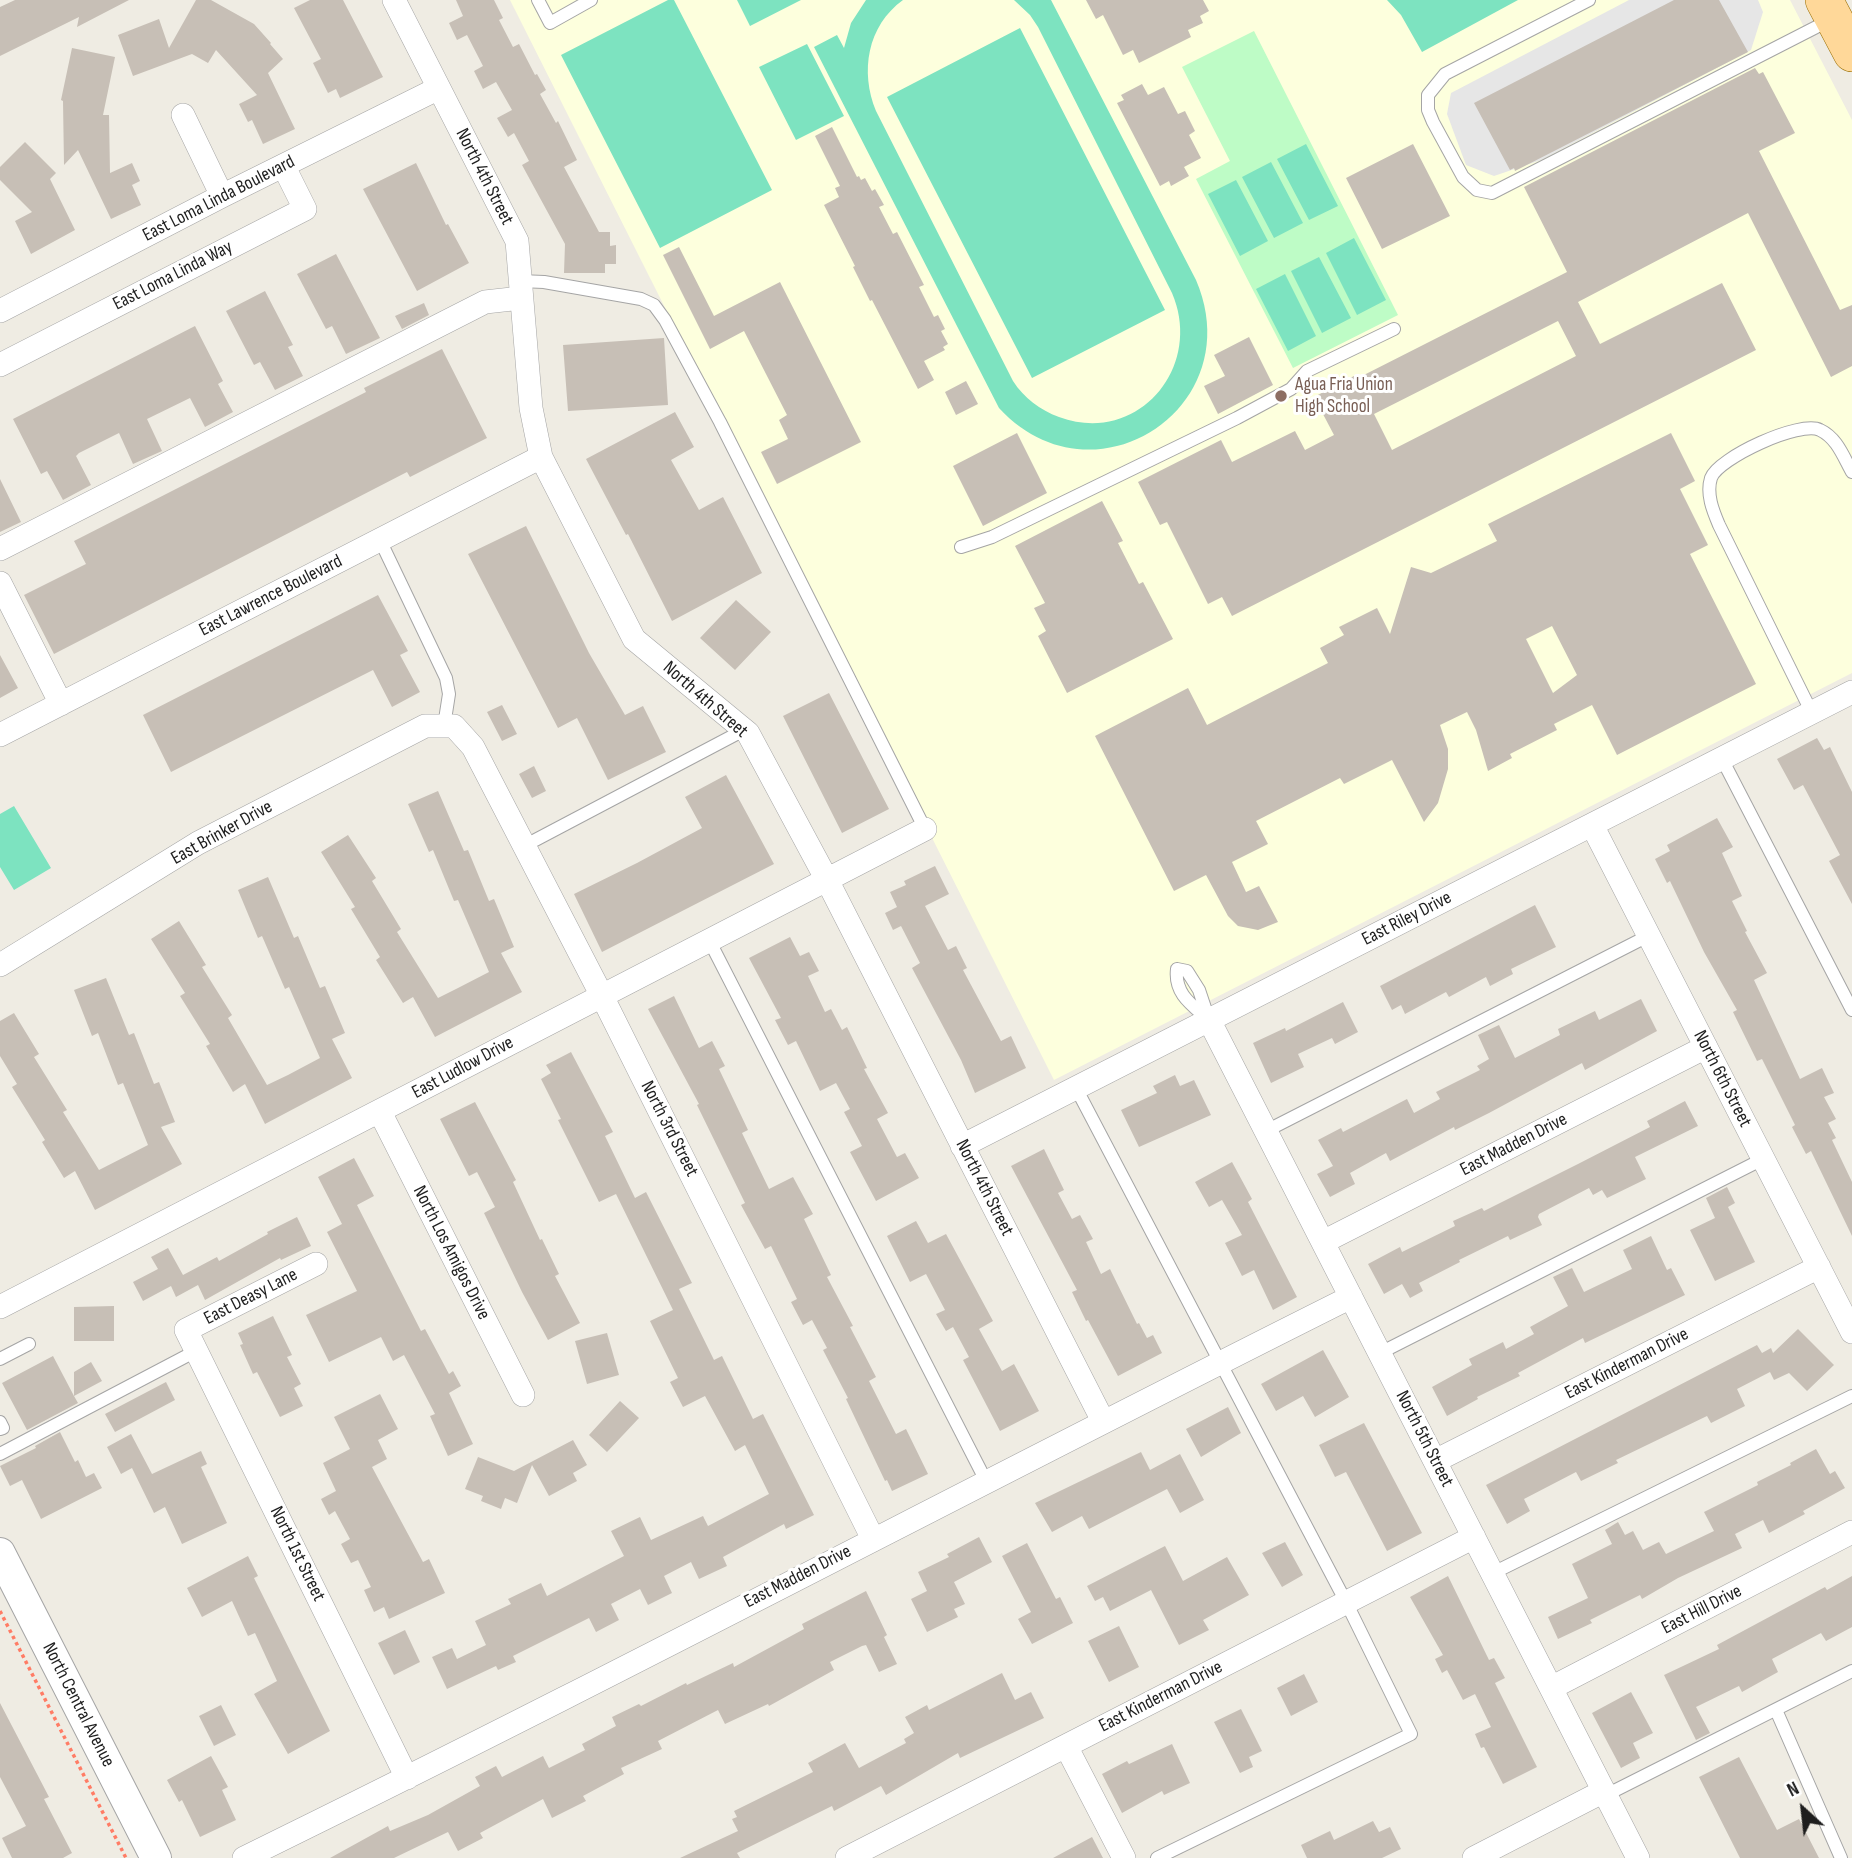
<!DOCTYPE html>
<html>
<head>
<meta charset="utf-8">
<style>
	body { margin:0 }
	#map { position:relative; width:1852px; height:1858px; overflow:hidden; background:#efece3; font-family:"Sofia Sans Condensed",sans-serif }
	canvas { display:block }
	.north { position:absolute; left:1768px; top:1774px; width:70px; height:70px; -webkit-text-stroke:5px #fff; paint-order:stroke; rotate:333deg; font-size:19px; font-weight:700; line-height:28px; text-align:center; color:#1e1e1e }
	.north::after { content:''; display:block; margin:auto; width:24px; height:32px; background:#1e1e1e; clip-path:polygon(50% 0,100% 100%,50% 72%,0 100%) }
</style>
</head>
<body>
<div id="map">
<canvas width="1852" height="1858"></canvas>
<div class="north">N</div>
</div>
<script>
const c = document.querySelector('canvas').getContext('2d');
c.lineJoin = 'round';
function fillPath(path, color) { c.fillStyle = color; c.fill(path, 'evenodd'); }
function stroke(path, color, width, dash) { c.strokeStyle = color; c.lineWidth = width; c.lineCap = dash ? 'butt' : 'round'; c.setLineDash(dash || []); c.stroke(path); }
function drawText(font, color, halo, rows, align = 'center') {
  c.font = font + ' "Sofia Sans Condensed",sans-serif'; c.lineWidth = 6; c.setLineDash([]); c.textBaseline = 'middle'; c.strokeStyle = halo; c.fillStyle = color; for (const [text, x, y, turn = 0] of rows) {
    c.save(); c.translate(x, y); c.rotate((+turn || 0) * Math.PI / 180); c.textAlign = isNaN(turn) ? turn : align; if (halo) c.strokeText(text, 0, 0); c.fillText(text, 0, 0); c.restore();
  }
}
const education = new Path2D(`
	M510 0H1790L1852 120V673L1054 1080Z`);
const park = new Path2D(`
	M1254 31 1398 315 1293 368 1196 179 1230 161 1182 67Z`);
const pitch = new Path2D(`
	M668 0H674L772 190 660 248 561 55Z
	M737 0H801L750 26Z
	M866 0H903C867 26 860 72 876 111L1013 381C1024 398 1040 410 1059 417 1138 446 1204 367 1172 293L1038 27 1030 15 1014 0H1051L1196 280C1251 408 1093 510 999 408L814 47 837 35 844 48 851 23Z
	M1387 0H1518L1422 52 1401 15Z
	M1020 28 1165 310 1032 378 887 97Z
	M807 44 844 116 796 140 759 67Z
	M1306 144 1338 206 1309 220 1277 159Z
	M1271 162 1303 223 1274 238 1242 177Z
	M1236 180 1268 241 1240 256 1208 194Z
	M1354 238 1386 300 1357 315 1326 253Z
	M1319 257 1351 318 1322 333 1291 271Z
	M1285 274 1316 336 1288 351 1256 289Z
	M14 806 51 868 14 890 0 867V814Z`);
const parking = new Path2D(`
	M1629 0H1758L1763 12 1751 50 1541 160 1494 176 1466 165 1447 114 1451 93Z`);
const building = new Path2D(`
	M15 0H129L77 27 79 17 0 56V7Z
	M196 0H211L254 24 271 43 270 44 283 59 268 73 295 129 263 144 252 120 248 122 239 104 257 95 216 50 208 63 192 54 133 76 118 35 159 19 169 48Z
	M310 0H343L383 77 340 98 336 89 328 93 313 63 321 59 294 8Z
	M456 0H494L503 18 499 20 513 47 519 44 535 75 537 74 546 90 540 94 556 123 558 121 577 160 564 167 599 232H610V246L616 245V264H605V273H564L565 244 522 165 529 161 514 133 508 137 497 118 512 110 496 82 483 89 474 71 483 66 467 35 457 40 449 23 463 16Z
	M1086 0H1203L1209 11 1200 16 1203 23 1188 30 1191 37 1139 63 1133 50 1123 55 1103 15 1096 19Z
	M1674 0H1719L1748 52 1515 171 1514 168 1510 170 1474 103Z
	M72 48 115 57 103 115H109L110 173 132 163 140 181 132 185 141 205 111 219 78 150 64 165 63 101 61 100Z
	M1755 68 1759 74 1763 72 1795 133 1759 151 1840 310 1852 305V366L1831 377 1748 213 1578 302 1600 344 1722 283 1756 350 1232 616 1222 597 1208 604 1167 522 1160 525 1138 482 1221 440 1232 462 1295 431 1305 450 1334 435 1314 397 1354 376 1356 379 1567 272 1524 187ZM1558 321 1576 356 1392 450 1374 414Z
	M1142 84 1148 95 1164 87 1178 114 1185 111 1195 131 1189 135 1201 158 1184 167 1189 176 1171 186 1169 181 1160 186 1117 103 1124 100 1121 95Z
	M832 127 857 177 859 176 861 180 865 178 872 191 875 189 884 205 879 207 893 234 897 232 924 285 919 287 934 317 938 315 945 329 941 331 948 344 943 347 945 350 924 361 934 380 918 389 872 300 870 301 853 267 855 266 824 205 839 197 835 188 840 186 815 136Z
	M25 142 56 173 50 179 75 230 31 254 15 221 32 212 0 180V167Z
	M1413 144 1450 216 1382 249 1346 178Z
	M416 163 446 225 448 224 469 263 417 291 363 189Z
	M679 247 714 316 780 282 861 442 777 484 761 452 788 439 779 420 787 415 744 331 710 349 663 255Z
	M336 254 380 338 346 354 332 326 326 329 297 274Z
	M265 291 293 345 288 347 303 376 275 390 260 362 254 365 226 311Z
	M424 303 429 315 402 329 395 316Z
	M195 326 223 381 218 384 233 412 205 427 190 398 147 419 162 451 133 464 119 433 79 453 76 456 91 485 63 500 47 471 41 474 13 419Z
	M1249 337 1273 385 1218 414 1204 386 1225 376 1214 355Z
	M664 338 668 405 568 411 563 345Z
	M442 349 487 438 410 477 407 472 54 654 24 595 86 564 74 541 366 392 364 388Z
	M966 381 978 404 956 415 945 392Z
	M675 412 694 447 671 460 699 510 723 497 762 573 672 621 628 534 626 535 586 459Z
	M1017 433 1047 493 983 526 953 466Z
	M1671 433 1695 481 1680 489 1708 545 1690 554 1756 684 1617 755 1592 705 1554 724 1557 730 1510 754 1512 758 1488 771 1476 730 1467 712 1440 725 1448 749V769L1438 803 1424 822 1392 760 1344 784 1340 778 1256 821 1268 844 1232 862 1246 892 1259 886 1278 922 1258 930 1238 926 1228 916 1206 875 1174 891 1095 736 1188 688 1207 725 1328 663 1320 648 1344 635 1339 627 1377 608 1390 634 1411 567 1431 573 1497 541 1488 524ZM1552 626 1577 675 1553 693 1526 639Z
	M0 479 21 522 0 532Z
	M1102 501 1123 541 1118 543 1139 584 1143 582 1173 639 1067 693 1038 636 1046 631 1034 608 1045 603 1015 546Z
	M526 526 589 653 625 715 643 706 666 752 608 780 577 718 558 728 468 554Z
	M378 595 408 651 400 655 420 692 392 707 373 670 171 772 143 715Z
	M736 600 771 632 735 670 700 638Z
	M0 655 18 688 0 698Z
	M829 693 889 809 842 833 783 716Z
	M502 705 517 734 502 741 487 712Z
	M1817 738 1824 750 1830 747 1852 792V904L1829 861 1840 855 1803 785 1794 790 1777 759Z
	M534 766 546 791 532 798 519 774Z
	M726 775 774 864 602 952 574 894 637 863 702 828 685 797Z
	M438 791 464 851 468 850 489 901 494 899 514 947 501 953 522 992 435 1037 413 997 403 1003 376 960 380 957 351 909 355 907 321 852 348 835 376 878 372 881 401 929 397 932 438 998 458 988 489 972 458 900 454 901 433 850 429 852 408 804Z
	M1717 818 1733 847 1722 853 1742 896 1732 901 1747 931 1745 932 1767 973 1754 980 1800 1079 1822 1068 1834 1093 1824 1097 1836 1119 1828 1123 1836 1138 1832 1140 1852 1182V1236L1811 1151 1806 1154 1792 1127 1795 1125 1762 1059 1757 1061 1733 1012 1737 1010 1704 952 1670 881 1667 883 1655 859 1670 851 1667 845Z
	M935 866 949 894 925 906 948 950 956 946 967 968 963 970 1001 1041 1011 1036 1026 1068 975 1093 961 1060 912 968 920 963 901 926 893 930 885 913 897 907 890 892 906 885 904 881Z
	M268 877 294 938 298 936 320 988 325 986 345 1033 332 1039 352 1078 265 1124 245 1084 233 1092 206 1046 210 1044 180 996 185 993 151 939 179 921 206 965 202 967 232 1015 228 1018 267 1085 288 1075 320 1058 289 987 285 989 262 936 258 938 238 890Z
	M1535 905 1556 947 1511 969 1513 974 1490 986 1486 977 1449 997 1446 992 1405 1014 1401 1005 1392 1010 1380 986Z
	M790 937 800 956 809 952 819 971 808 976 825 1012 831 1009 842 1030 847 1027 867 1068 864 1069 888 1113 877 1119 897 1157 905 1153 919 1178 876 1201 850 1152 862 1146 844 1112 850 1109 836 1083 820 1091 796 1041 788 1045 775 1020 781 1018 749 958Z
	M106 978 129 1035 134 1033 154 1084 159 1082 175 1122 161 1127 182 1164 95 1210 75 1171 64 1178 42 1142 45 1140 12 1087 17 1084 0 1056V1021L14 1013 39 1054 34 1057 67 1110 63 1112 99 1170 148 1145 123 1083 118 1085 98 1033 92 1036 74 990Z
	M674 996 699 1048 712 1041 725 1066 719 1069 748 1130 742 1133 769 1189 793 1177 813 1214 804 1219 831 1275 827 1277 853 1326 850 1327 876 1377 869 1381 896 1434 906 1429 928 1474 892 1491 887 1480 885 1481 846 1399 848 1398 823 1350 827 1348 812 1320 803 1325 791 1302 797 1299 771 1246 765 1249 741 1205 745 1203 697 1105 699 1104 648 1009Z
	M1641 999 1657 1031 1585 1070 1582 1063 1489 1113 1455 1130 1454 1127 1390 1161 1386 1153 1350 1173 1355 1184 1330 1197 1317 1174 1333 1166 1318 1140 1341 1128 1343 1132 1407 1099 1414 1113 1440 1099 1436 1092 1480 1070 1477 1066 1489 1059 1478 1035 1499 1025 1515 1058 1560 1035 1558 1029 1595 1011 1599 1020Z
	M1343 1002 1358 1032 1335 1044 1332 1038 1298 1054 1304 1067 1271 1083 1253 1043 1285 1028 1286 1031Z
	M571 1052 613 1132 605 1136 635 1198 646 1192 692 1283 679 1289 714 1360 722 1356 753 1419 763 1414 814 1515 786 1529 784 1524 723 1557 727 1566 699 1579 691 1562 664 1576 672 1593 648 1605 640 1589 611 1604 619 1620 596 1632 589 1618 513 1656 516 1662 498 1670 496 1666 447 1689 432 1657 452 1648 457 1659 486 1645 475 1621 511 1604 508 1599 541 1583 547 1596 624 1556 611 1531 640 1517 651 1540 703 1516 708 1526 769 1494 745 1445 735 1451 705 1396 683 1407 670 1382 678 1378 650 1321 673 1310 616 1194 599 1202 558 1120 561 1119 541 1079 551 1073 546 1065Z
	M1175 1075 1180 1086 1194 1080 1211 1115 1139 1147 1121 1110 1157 1093 1153 1086Z
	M1685 1101 1698 1126 1635 1157 1646 1179 1607 1198 1602 1190 1593 1195 1589 1188 1539 1214 1538 1217 1542 1225 1510 1240 1508 1236 1459 1260 1460 1262 1419 1283 1423 1291 1410 1298 1402 1284 1384 1294 1368 1264 1400 1247 1402 1252 1455 1226 1453 1221 1482 1208 1484 1211 1578 1164 1650 1127 1647 1121Z
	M475 1102 516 1180 513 1182 540 1240 542 1239 559 1274 555 1276 580 1323 548 1340 522 1292 484 1213 495 1207 477 1172 469 1176 440 1119Z
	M1044 1149 1064 1190 1058 1193 1072 1219 1080 1215 1093 1239 1086 1242 1101 1274 1110 1269 1137 1324 1139 1323 1147 1338 1153 1335 1162 1353 1118 1376 1088 1320 1086 1321 1072 1292 1077 1290 1011 1166Z
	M354 1158 374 1196 357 1205 421 1331 425 1329 449 1374 453 1371 461 1386 449 1393 473 1444 448 1456 430 1416 435 1414 404 1355 393 1361 381 1337 329 1362 306 1315 357 1291 327 1232 342 1224 318 1177Z
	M1232 1162 1252 1199 1248 1202 1297 1297 1273 1310 1254 1270 1242 1276 1225 1243 1242 1235 1222 1200 1209 1207 1195 1182Z
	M1727 1187 1735 1203 1728 1207 1755 1262 1715 1281 1690 1230 1715 1218 1706 1198Z
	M297 1217 311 1246 281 1260 280 1258 205 1300 198 1285 176 1297 171 1286 143 1301 133 1282 158 1269 151 1257 168 1248 183 1275 217 1257 219 1261 268 1234 267 1232Z
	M916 1221 928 1243 946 1234 993 1321 979 1329 1002 1371 1014 1364 1039 1411 1000 1431 963 1360 969 1357 953 1327 946 1331 936 1314 945 1310 926 1274 910 1282 887 1236Z
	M1651 1236 1667 1270 1671 1268 1685 1295 1585 1343 1583 1338 1518 1373 1520 1376 1477 1397 1478 1399 1447 1416 1432 1387 1472 1365 1469 1359 1503 1342 1506 1349 1534 1334 1530 1327 1568 1306 1553 1277 1572 1268 1584 1292 1632 1269 1623 1250Z
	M114 1306V1341H74V1307Z
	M273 1316 292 1355 287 1357 301 1384 294 1388 303 1406 280 1417 257 1372 253 1374 240 1345 243 1344 238 1333Z
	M1798 1329 1834 1365 1807 1391 1789 1373 1774 1380 1770 1372 1737 1389 1745 1406 1711 1423 1707 1416 1616 1460 1618 1463 1581 1481 1576 1472 1524 1499 1530 1511 1507 1524 1486 1485 1757 1345 1762 1353 1771 1348 1773 1353Z
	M607 1333 619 1375 587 1384 575 1341Z
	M1323 1350 1349 1397 1315 1417 1303 1396 1276 1411 1261 1384Z
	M53 1356 74 1396V1372L91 1362 102 1381 74 1396 78 1403 27 1430 2 1383Z
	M166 1382 175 1400 115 1432 105 1414Z
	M380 1394 398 1429 378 1440 387 1459 372 1467 423 1562 429 1559 445 1593 389 1619 384 1607 374 1612 364 1590 371 1587 358 1560 351 1563 341 1544 350 1539 335 1511 329 1515 321 1499 336 1491 323 1463 350 1449 334 1417Z
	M620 1401 639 1418 607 1452 589 1435Z
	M1228 1407 1241 1433 1201 1457 1186 1429Z
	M1364 1423 1422 1533 1387 1551 1346 1472 1335 1477 1319 1445Z
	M60 1432 75 1462 78 1460 86 1477 94 1473 102 1488 41 1519 22 1480 10 1486 0 1466 36 1448 35 1446Z
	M131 1434 152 1474 201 1451 207 1464 201 1467 227 1523 182 1544 165 1507 154 1513 132 1468 121 1474 107 1447Z
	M573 1440 587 1465 573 1473 577 1481 549 1496 532 1465 517 1503 505 1498 501 1509 481 1501 483 1496 465 1489 478 1457 514 1471Z
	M1816 1449 1830 1474 1835 1471 1845 1488 1803 1511 1805 1514 1769 1533 1763 1520 1735 1534 1742 1548 1678 1578 1642 1599 1640 1595 1590 1620 1592 1623 1558 1639 1548 1617 1588 1598 1572 1564 1612 1544 1605 1530 1618 1522 1625 1535 1633 1531 1643 1550 1659 1542 1666 1554 1714 1531 1704 1512 1758 1485 1757 1482 1791 1465 1790 1463Z
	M1141 1452 1150 1470 1180 1454 1204 1500 1180 1513 1167 1489 1089 1529 1082 1516 1052 1532 1035 1503Z
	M979 1537 992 1562 954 1582 965 1604 954 1609 958 1617 927 1632 911 1599 927 1591 918 1572 949 1557 947 1554Z
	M1285 1542 1303 1575 1282 1587 1262 1553Z
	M1027 1543 1056 1599 1060 1597 1073 1623 1032 1644 1018 1619 1031 1612 1002 1556Z
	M1165 1546 1183 1581 1227 1557 1249 1595 1203 1620 1209 1630 1179 1645 1151 1590 1110 1611 1103 1597 1095 1601 1087 1586Z
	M248 1556 258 1576 254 1578 330 1731 288 1754 254 1694 277 1681 255 1633 248 1636 232 1601 202 1617 187 1588Z
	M1448 1576 1489 1660 1494 1658 1505 1678 1495 1683 1537 1767 1503 1784 1484 1747 1481 1748 1475 1734 1491 1727 1475 1694 1463 1700 1447 1670 1442 1673 1435 1659 1443 1655 1410 1597Z
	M1852 1576V1627L1826 1641 1821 1633 1772 1659 1778 1672 1742 1692 1739 1686 1696 1707 1710 1733 1696 1740 1664 1675 1719 1649 1717 1645 1825 1587 1827 1590Z
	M866 1591 887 1635 884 1637 897 1664 879 1672 866 1645 862 1646 830 1662 834 1670 769 1706 768 1704 725 1724 718 1710 658 1741 662 1749 621 1768 624 1774 583 1796 586 1801 552 1818 543 1799 480 1833 483 1838 458 1851 448 1832 394 1858H330L388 1826 390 1831 428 1815 480 1786 475 1777 496 1766 502 1777 543 1756 549 1768 585 1750 582 1744 616 1726 612 1717 639 1704 641 1706 686 1683 687 1685 733 1663 734 1667 804 1629 802 1624Z
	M1119 1626 1139 1667 1109 1682 1088 1641Z
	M405 1630 420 1662 394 1675 378 1643Z
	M1002 1673 1015 1700 1031 1692 1044 1718 960 1758 958 1753 886 1795 881 1786 834 1811 832 1806 737 1853 740 1858H680L738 1831 732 1819 737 1817 734 1811 813 1772 808 1763 845 1743 859 1768 906 1743 904 1739 914 1733 905 1717 927 1705 929 1710Z
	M1304 1674 1318 1702 1291 1716 1277 1688Z
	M1631 1692 1653 1733 1633 1743 1640 1758 1621 1768 1592 1713Z
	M0 1703 49 1797 44 1799 72 1853 63 1858H12L2 1838 26 1826 0 1777Z
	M221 1705 236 1735 214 1746 199 1716Z
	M1241 1709 1262 1751 1249 1757 1253 1767 1240 1773 1214 1722Z
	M1172 1744 1190 1783 1164 1795 1162 1791 1122 1813 1102 1774 1127 1761 1129 1764Z
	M211 1756 228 1787 222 1790 236 1820 200 1837 182 1800 179 1802 167 1780Z
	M1739 1757 1777 1830 1799 1819 1819 1858H1740L1699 1777Z
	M1373 1821 1379 1832 1390 1827 1401 1849 1382 1858H1307L1301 1845 1330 1831 1334 1840Z
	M1092 1837 1103 1858H1053Z`);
const path = new Path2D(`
	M0 1611 126 1858`);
const service = new Path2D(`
	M538 0 550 23 591 0
	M1589 0 1445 74 1428 95V110L1433 122 1463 177 1477 190 1492 193 1832 19
	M520 281 544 282 641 299 654 305 665 320 720 422 925 829
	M380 540 446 678 449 694 444 726
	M961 547 992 537 1237 418 1291 389 1307 371 1394 329
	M1812 713 1719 525C1713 511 1706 494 1711 478 1718 458 1800 420 1820 430 1837 438 1843 456 1852 472
	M1722 759 1852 1010
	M524 846 744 730
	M709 940 986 1481
	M1177 969 1187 971 1199 990 1209 1020C1192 1005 1174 994 1177 969Z
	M1076 1088 1346 1602 1411 1734 1157 1858
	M1266 1131 1648 936
	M1380 1353 1763 1159
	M0 1359 29 1344
	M0 1422 3 1428 0 1429
	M0 1454 196 1351
	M1493 1573 1852 1396
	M1776 1710 1841 1858
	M1606 1795 1852 1671`);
const minor = new Path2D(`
	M394 0 517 241 531 408 541 457 634 639 748 733 827 880 1103 1421
	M183 115 222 196
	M0 311 222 196 439 88
	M0 365 305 209 284 167
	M0 549 485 302 521 298
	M0 583 61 704
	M0 735 541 457
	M1592 825 1852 1332
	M0 965 198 843 425 726H454L473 747 602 996 873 1539
	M1209 1020 1638 1858
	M380 1112 523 1395
	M962 1146 1852 692
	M1323 1242 1706 1047
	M316 1264 186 1330 407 1778
	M0 1307 925 829
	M1435 1461 1819 1267
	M1551 1688 1852 1532
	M1066 1746 1124 1858
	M244 1858C616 1676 981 1482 1351 1297
	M847 1858 1474 1537
	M1474 1858 1604 1791`);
const tertiary = new Path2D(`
	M0 1553 156 1858`);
const primary = new Path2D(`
	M1824 0 1852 53`);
const markers = [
	[1281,396,7,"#8d6e63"]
];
const streetNames = [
	["North 4th Street",484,177,63],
	["East Loma Linda Boulevard",219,199,-27],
	["East Loma Linda Way",173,276,-27],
	["East Lawrence Boulevard",271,596,-27],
	["North 4th Street",705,700,41],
	["East Brinker Drive",222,833,-29],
	["East Riley Drive",1407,919,-27],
	["East Ludlow Drive",463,1068,-28],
	["North 6th Street",1722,1079,63],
	["North 3rd Street",669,1129,63],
	["East Madden Drive",1514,1145,-27],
	["North 4th Street",984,1188,63],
	["North Los Amigos Drive",451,1253,63],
	["East Deasy Lane",251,1297,-27],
	["East Kinderman Drive",1627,1364,-27],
	["North 5th Street",1424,1439,63],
	["North 1st Street",297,1554,64],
	["East Madden Drive",798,1577,-27],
	["East Hill Drive",1702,1610,-27],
	["East Kinderman Drive",1161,1697,-27],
	["North Central Avenue",78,1705,63]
];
const educationNames = [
	["Agua Fria Union",1295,385],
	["High School",1295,407]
];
fillPath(education, '#fdffdd');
fillPath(park, '#befcc6');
fillPath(pitch, '#7de3c0');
fillPath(parking, '#e6e6e6');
fillPath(building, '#c7bfb6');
stroke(service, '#a5a5a5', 14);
stroke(minor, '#a5a5a5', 24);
stroke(tertiary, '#a5a5a5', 32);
stroke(primary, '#986d00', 38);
stroke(path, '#ff7c65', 3.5, [3.5, 3.5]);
stroke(service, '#fff', 12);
stroke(minor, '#fff', 23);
stroke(tertiary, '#fff', 30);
stroke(primary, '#ffd899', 37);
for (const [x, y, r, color] of markers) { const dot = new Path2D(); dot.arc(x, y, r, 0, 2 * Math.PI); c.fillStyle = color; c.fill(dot); stroke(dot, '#fff', 2.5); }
drawText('19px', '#1e1e1e', '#fff', streetNames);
drawText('19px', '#785e54', '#fff', educationNames, 'left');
</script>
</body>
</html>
